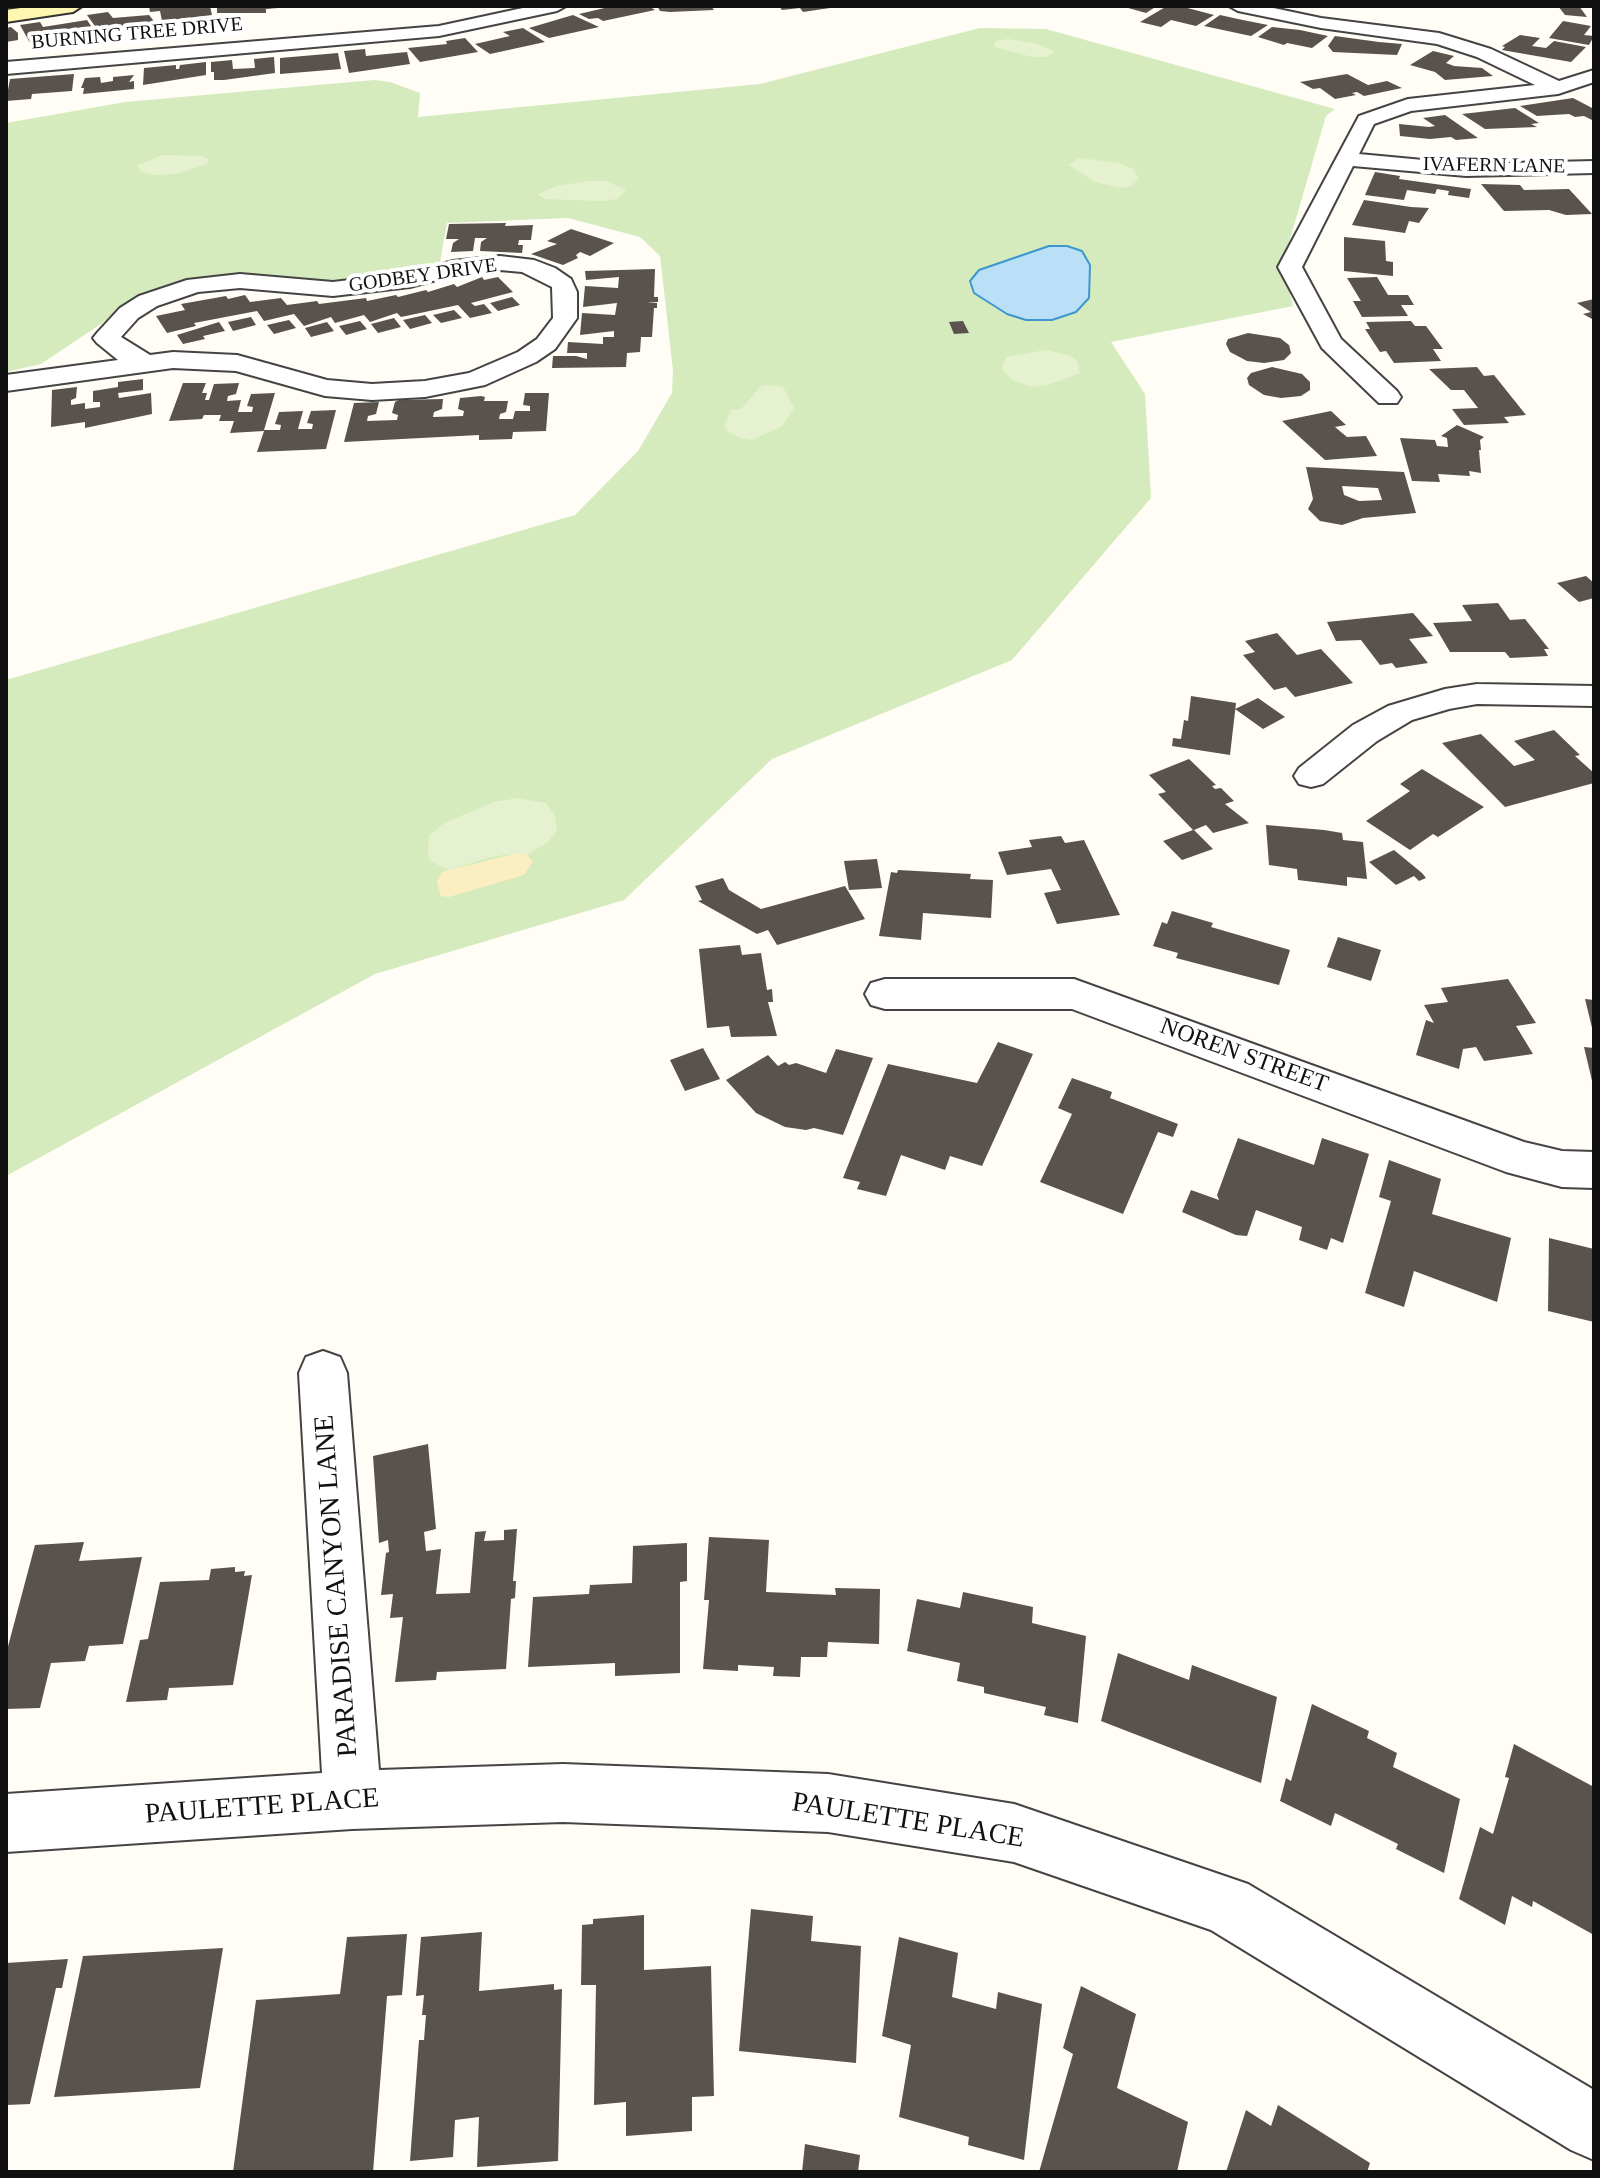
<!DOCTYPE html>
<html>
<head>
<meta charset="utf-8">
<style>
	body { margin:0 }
	#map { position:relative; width:1600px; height:2178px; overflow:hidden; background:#fffdf5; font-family:Georgia,serif }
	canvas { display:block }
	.frame { position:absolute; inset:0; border:8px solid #111; pointer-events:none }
</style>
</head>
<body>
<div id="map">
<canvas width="1600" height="2178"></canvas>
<div class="frame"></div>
</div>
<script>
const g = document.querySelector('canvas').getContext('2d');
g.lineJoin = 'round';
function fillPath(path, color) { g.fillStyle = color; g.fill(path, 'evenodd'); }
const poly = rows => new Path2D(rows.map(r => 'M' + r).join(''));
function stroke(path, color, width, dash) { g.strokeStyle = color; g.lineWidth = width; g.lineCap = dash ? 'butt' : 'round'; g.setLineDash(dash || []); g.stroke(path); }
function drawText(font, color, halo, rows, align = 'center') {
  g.font = font + ' Georgia,serif'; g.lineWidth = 8; g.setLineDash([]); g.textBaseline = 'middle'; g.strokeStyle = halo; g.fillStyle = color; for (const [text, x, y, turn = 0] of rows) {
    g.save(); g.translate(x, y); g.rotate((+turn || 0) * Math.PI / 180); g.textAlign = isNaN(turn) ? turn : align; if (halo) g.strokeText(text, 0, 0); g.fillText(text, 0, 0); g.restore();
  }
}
fillPath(poly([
	[980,28,1046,29,1335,109,1326,116,1283,263,1293,306,1111,342,1145,394,1151,498,1012,660,772,759,624,900,375,974,6,1176,6,680,575,515,638,451,672,393,673,370,660,256,640,237,568,218,447,223,439,268,397,278,347,283,294,281,144,295,41,364,6,372,6,123,125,102,374,80,390,82,420,93,418,117,760,84]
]), '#d5ebbd');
fillPath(poly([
	[517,853,527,855,533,861,524,875,449,897,441,896,437,882,442,872]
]), '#fbeec1');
fillPath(poly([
	[1008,39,1038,44,1055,52,1046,57,1032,57,995,47,994,44,997,41],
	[163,155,203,156,209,160,207,164,176,174,155,175,140,172,138,165],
	[1079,158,1120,163,1133,169,1139,178,1132,186,1121,188,1095,182,1069,165],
	[589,181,606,181,626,190,617,199,603,201,545,199,538,194,557,186],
	[1046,350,1072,356,1077,361,1080,373,1048,385,1032,387,1013,380,1003,371,1002,365,1006,357],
	[768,385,783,387,794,408,782,426,752,440,740,438,727,431,724,426,731,410,741,409,761,386],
	[518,798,546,803,555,815,557,831,548,842,527,855,517,853,491,857,449,870,430,861,428,852,429,836,444,823,494,802]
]), '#e6f2cf');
const water = poly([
	[1049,246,1067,246,1082,251,1090,265,1089,298,1076,312,1052,320,1026,320,1007,314,974,293,970,281,979,270,1049,246]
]);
fillPath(water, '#b9e0f7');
stroke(water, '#3f96cf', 2);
fillPath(poly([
	[149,6,210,6,212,15,162,21,160,11,150,12],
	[217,6,278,6,278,8,266,9,266,13,217,13],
	[613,6,649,6,655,10,603,21,598,18,589,19,579,14],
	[657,6,711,6,714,10,670,12,660,11],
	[779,6,830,6,830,8,803,12,800,8,782,10],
	[1121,6,1157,6,1146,13],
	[1167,6,1180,6,1214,15,1196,26,1171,20,1161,27,1140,22],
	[1558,6,1579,6,1587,17,1565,15],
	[108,12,113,18,149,15,157,25,102,36,87,15],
	[573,15,599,27,549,38,529,28],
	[1220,15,1238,19,1268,25,1251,36,1204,26],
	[87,20,93,29,30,43,20,25,40,22,43,27],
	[1563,21,1591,26,1584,35,1594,36,1589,45,1549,38],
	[11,27,18,33,18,40,6,42,6,28],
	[1272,27,1300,30,1328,36,1312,48,1287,43,1284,45,1258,37],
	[523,28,545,42,490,54,475,44,510,36,503,32],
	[1520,35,1540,38,1532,46,1546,48,1554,41,1586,47,1571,62,1502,50,1505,47,1502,46],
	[1335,36,1379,42,1402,44,1397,55,1333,52,1328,46],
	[465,38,478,52,420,62,408,48,447,44,446,41],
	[365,49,366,56,407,52,410,64,349,73,344,51],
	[1433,51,1454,56,1446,63,1454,66,1482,68,1493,76,1445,80,1435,72,1410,65],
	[338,53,341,69,280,74,280,58],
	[274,57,275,73,224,80,214,80,214,72,211,72,211,62,232,60,233,69,255,68,254,59],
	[206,62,206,75,143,85,144,68,176,65,176,69,179,69,180,65],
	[74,74,72,91,32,94,31,99,6,101,10,79],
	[1347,74,1368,85,1387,81,1402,88,1364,96,1357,92,1352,93,1356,95,1335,99,1320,88,1313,89,1300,82],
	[134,75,129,82,134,81,134,89,83,94,84,88,81,88,85,78,100,77,101,83,113,81,113,77],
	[1573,98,1594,109,1594,121,1584,116,1575,117,1569,114,1537,116,1520,106],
	[1515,108,1539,123,1531,124,1537,127,1485,129,1462,114],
	[1445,115,1478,138,1456,140,1451,137,1430,139,1400,136,1399,124,1429,127,1435,126,1423,118],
	[1375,172,1400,176,1399,179,1471,189,1469,198,1448,195,1449,191,1437,189,1435,194,1407,190,1404,200,1365,195],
	[1481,184,1520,185,1524,190,1569,189,1592,214,1566,215,1549,210,1504,211],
	[1364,200,1411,207,1429,208,1419,223,1409,221,1405,233,1352,225],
	[506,223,505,226,533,225,531,240,519,240,518,245,523,245,522,253,480,251,481,242,487,238,475,238,473,251,451,252,453,243,459,239,446,239,449,224],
	[571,229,614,243,590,256,580,252,576,255,578,258,563,265,531,254,557,244,547,241],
	[1344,237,1385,241,1386,261,1393,262,1393,276,1344,271],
	[655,269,654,297,658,297,658,302,647,302,657,303,657,308,654,308,652,337,641,337,640,352,627,353,626,367,552,368,553,356,576,356,587,359,587,353,567,353,568,342,603,344,603,337,614,337,614,331,580,335,582,313,615,315,617,303,583,307,585,286,618,288,619,277,586,280,585,271],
	[482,277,484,280,498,277,513,292,471,303,475,306,484,304,492,313,470,318,458,305,401,317,397,313,370,322,364,315,335,323,331,317,304,326,294,314,264,321,257,311,194,323,196,326,167,333,156,316,185,310,181,304,226,296,228,299,245,295,250,302,281,298,287,305,317,301,319,304,366,298,367,301,396,295,398,297,426,290,428,292,454,284,457,287],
	[1377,277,1388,295,1408,295,1414,305,1401,305,1408,316,1362,317,1353,301,1361,301,1347,278],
	[512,297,520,305,498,311,490,303],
	[1594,299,1594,320,1583,314,1591,312,1577,303],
	[454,310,462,318,441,323,433,315],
	[425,315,432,323,410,329,403,320],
	[251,317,256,325,233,331,228,322],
	[394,318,401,327,378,333,371,324],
	[289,320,296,328,274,334,267,325],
	[360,321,367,329,346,335,339,326],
	[963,321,969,333,954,334,949,322],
	[1411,321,1415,326,1426,326,1443,349,1433,349,1441,361,1394,363,1386,351,1380,352,1365,329,1370,329,1366,322],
	[219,322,225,331,203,336,205,339,183,344,177,335],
	[327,322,334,331,311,337,305,328],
	[1248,333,1280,338,1289,345,1291,353,1284,360,1264,363,1247,361,1230,352,1226,344,1228,339],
	[1272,367,1302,374,1310,382,1310,390,1301,396,1281,398,1264,395,1249,385,1247,378,1251,373],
	[1477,367,1484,376,1494,375,1526,415,1504,417,1509,423,1464,425,1452,409,1478,408,1464,390,1451,390,1429,369],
	[143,379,143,390,118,393,119,398,151,393,152,414,85,428,85,422,51,427,52,390,77,387,76,398,71,400,71,405,85,403,85,409,100,407,100,402,93,402,93,391,118,387,118,382],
	[183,383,206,383,202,393,207,393,205,400,209,400,214,384,239,383,236,394,228,396,227,401,241,400,238,412,252,412,253,407,247,406,251,394,275,393,264,430,280,430,281,425,275,424,279,412,303,411,298,429,312,429,313,424,307,423,311,411,336,410,326,449,257,452,264,431,230,433,234,421,219,421,221,415,204,415,202,419,169,421],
	[525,393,549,393,546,431,513,432,512,439,479,440,479,435,344,442,354,403,379,402,376,414,368,416,367,421,397,420,398,415,392,413,395,402,399,400,443,399,442,409,434,412,433,417,463,416,464,411,458,409,460,398,481,396,485,397,484,401,508,401,506,412,500,414,499,419,513,419,515,411,530,411,530,406,523,405],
	[1331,411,1346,425,1335,427,1347,437,1366,436,1377,456,1325,460,1282,421],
	[1457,425,1484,437,1480,440,1481,450,1479,450,1481,473,1469,471,1470,476,1438,474,1440,482,1412,481,1400,438,1435,440,1437,446,1448,447,1447,438,1441,436],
	[1306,467,1404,472,1416,513,1363,518,1342,525,1320,521,1308,509,1313,499],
	[1342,486,1378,488,1382,500,1359,501,1344,495],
	[1586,576,1594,583,1594,598,1579,602,1557,583],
	[1498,603,1510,620,1525,619,1549,649,1544,649,1548,656,1510,658,1505,652,1450,652,1433,623,1472,621,1462,605],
	[1413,613,1433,636,1409,639,1428,663,1396,668,1392,663,1380,665,1361,640,1336,641,1327,622],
	[1277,633,1297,655,1321,649,1353,683,1295,697,1286,687,1274,690,1243,655,1255,652,1245,641],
	[1191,696,1236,703,1230,755,1172,746,1173,738,1181,739,1184,720,1188,721],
	[1258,698,1285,717,1263,729,1235,709],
	[1554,730,1580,755,1575,756,1594,773,1594,783,1505,807,1442,743,1481,734,1514,766,1535,760,1514,741],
	[1189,759,1216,785,1212,786,1215,789,1221,788,1234,801,1225,804,1249,823,1213,833,1206,825,1194,830,1213,849,1182,860,1163,841,1193,830,1158,794,1166,792,1149,775],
	[1422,769,1484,807,1438,837,1433,834,1410,850,1366,821,1410,791,1400,784],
	[1266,825,1324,830,1342,833,1343,840,1363,842,1367,879,1347,877,1347,886,1298,880,1297,869,1269,865],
	[1061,836,1065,843,1084,840,1120,915,1057,924,1044,893,1061,890,1051,869,1007,875,998,852,1032,847,1029,840],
	[1394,850,1422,873,1426,878,1419,881,1414,876,1396,885,1369,862],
	[877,859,882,888,849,890,844,861],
	[898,870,971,874,970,879,993,880,991,918,923,913,921,940,879,936,891,872,897,873],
	[723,878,729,890,761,909,845,886,865,919,777,945,768,930,757,934,698,901,702,900,695,886],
	[1172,911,1213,923,1211,927,1290,950,1279,985,1176,958,1178,953,1153,946,1162,922,1167,924],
	[1338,937,1381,950,1371,981,1327,967],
	[740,945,742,955,761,953,767,990,772,989,773,1002,768,1002,777,1036,731,1037,729,1026,707,1028,699,949],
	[1508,979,1536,1023,1516,1026,1533,1054,1484,1061,1476,1047,1463,1049,1459,1069,1416,1055,1426,1020,1434,1023,1424,1005,1448,1002,1441,988],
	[1585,999,1594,1000,1594,1032,1593,1032],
	[998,1042,1033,1054,982,1166,950,1156,945,1170,901,1155,886,1196,857,1189,860,1182,843,1178,888,1064,977,1083],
	[1584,1047,1594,1048,1594,1084,1593,1085],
	[703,1048,720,1079,685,1091,670,1060],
	[836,1049,873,1058,843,1135,814,1128,806,1130,785,1127,756,1113,726,1080,768,1055,778,1066,785,1062,789,1065,796,1063,826,1073],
	[1072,1078,1112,1092,1110,1098,1178,1124,1173,1137,1158,1132,1123,1214,1040,1182,1072,1114,1058,1108],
	[1238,1138,1314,1165,1322,1138,1369,1154,1343,1243,1331,1238,1327,1250,1299,1240,1302,1227,1256,1210,1247,1236,1236,1235,1182,1212,1191,1190,1219,1200,1217,1195],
	[1389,1160,1441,1179,1432,1214,1511,1238,1497,1302,1414,1271,1404,1307,1365,1293,1391,1201,1379,1197],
	[1549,1238,1594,1249,1594,1322,1548,1311],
	[428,1444,436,1529,424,1532,426,1551,441,1549,436,1594,470,1593,475,1532,486,1531,484,1541,504,1540,504,1530,517,1529,513,1581,516,1581,515,1598,511,1599,506,1669,437,1672,436,1680,395,1682,403,1617,390,1618,393,1594,381,1595,386,1553,389,1552,388,1540,379,1543,373,1456],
	[709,1537,769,1540,766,1592,836,1595,835,1588,880,1589,879,1644,828,1642,827,1657,801,1657,800,1677,773,1676,774,1667,738,1665,738,1671,703,1669,709,1600,704,1600],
	[84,1542,79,1561,142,1557,123,1644,89,1646,85,1661,51,1663,40,1708,6,1709,6,1654,35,1545],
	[687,1543,687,1581,680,1582,680,1673,615,1676,615,1663,528,1667,533,1597,589,1594,590,1585,632,1583,633,1546],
	[235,1567,235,1572,245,1571,244,1576,252,1575,233,1685,169,1688,167,1700,126,1702,140,1640,148,1639,160,1582,209,1580,211,1569],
	[963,1592,1033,1607,1032,1623,1086,1636,1078,1723,1044,1715,1046,1707,984,1693,984,1687,957,1681,960,1663,907,1651,917,1599,960,1608],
	[1118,1653,1189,1680,1192,1665,1277,1697,1261,1783,1101,1721],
	[1312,1704,1369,1731,1367,1738,1397,1753,1393,1767,1460,1799,1444,1873,1396,1849,1398,1844,1335,1813,1331,1826,1280,1801,1286,1778,1291,1781],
	[1514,1744,1594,1787,1594,1935,1533,1901,1532,1907,1512,1896,1505,1925,1459,1899,1480,1827,1493,1834,1509,1778,1505,1777],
	[751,1909,813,1916,811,1941,861,1946,856,2063,739,2051],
	[644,1915,644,1970,711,1966,714,2096,692,2097,692,2131,626,2136,626,2102,594,2105,596,1985,581,1985,582,1925,593,1924,593,1919],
	[482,1932,479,1991,554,1984,554,1990,562,1989,558,2161,477,2167,479,2117,455,2120,453,2157,410,2161,419,2040,424,2040,426,2015,422,2015,424,1995,416,1996,421,1937],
	[407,1934,402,1995,387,1996,373,2172,233,2172,256,2000,340,1994,347,1937],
	[899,1937,958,1953,952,1997,996,2009,998,1992,1042,2004,1024,2160,968,2145,969,2137,899,2117,911,2045,882,2036],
	[223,1948,200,2088,54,2097,83,1956],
	[68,1959,62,1988,56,1988,30,2104,6,2105,6,1963],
	[1081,1986,1136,2014,1117,2088,1188,2122,1177,2172,1039,2172,1073,2054,1063,2048],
	[1278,2105,1370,2163,1367,2172,1226,2172,1246,2110,1271,2126],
	[805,2144,860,2155,858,2172,802,2172]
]), '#5a524d');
const street = poly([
	[532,6,566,6,557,11,439,36,6,74,6,62,439,26,532,6],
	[1229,6,1264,6,1321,18,1439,33,1491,49,1559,81,1594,70,1594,82,1558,94,1411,111,1374,124,1359,154,1466,164,1594,161,1594,173,1466,176,1353,166,1302,267,1341,339,1397,391,1401,397,1397,403,1379,403,1322,348,1278,267,1359,116,1408,99,1535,85,1477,57,1437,44,1321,28,1238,11,1229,6],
	[500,256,534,260,555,268,571,279,577,292,577,318,555,349,536,362,485,385,425,397,372,400,325,396,236,371,173,368,6,391,6,375,118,360,97,343,93,338,97,333,120,308,139,296,187,280,240,274,333,282,408,273,453,261,500,256],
	[500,270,522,272,552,287,553,318,537,339,518,352,469,373,425,381,372,384,327,380,237,355,173,352,150,355,121,337,138,318,157,306,198,292,240,288,333,296,410,287,455,275,500,270],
	[1477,684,1594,686,1594,706,1477,704,1449,709,1412,720,1377,741,1323,784,1311,787,1299,784,1294,776,1299,768,1353,725,1388,706,1445,689,1477,684],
	[885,979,1074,979,1524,1142,1562,1151,1594,1152,1594,1188,1562,1187,1506,1172,1072,1009,885,1009,871,1005,865,994,871,983,885,979],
	[323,1351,340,1357,347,1373,379,1770,563,1764,828,1774,1014,1804,1248,1884,1594,2090,1594,2160,1571,2150,1211,1930,1014,1862,828,1832,563,1822,352,1829,6,1852,6,1794,322,1773,299,1373,306,1357,323,1351]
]);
const secondary = poly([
	[35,6,82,6,73,12,6,22,6,10,35,6]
]);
stroke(street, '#444', 4);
stroke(secondary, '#333', 4);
fillPath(street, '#fff');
fillPath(secondary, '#fff6b0');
drawText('20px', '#111', '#fff', [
	["BURNING TREE DRIVE",137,34,-5],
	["IVAFERN LANE",1494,166,1],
	["GODBEY DRIVE",423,276,-8]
]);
drawText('24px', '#111', '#fff', [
	["NOREN STREET",1244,1056,20]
]);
drawText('28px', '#111', '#fff', [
	["PARADISE CANYON LANE",337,1586,-94],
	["PAULETTE PLACE",262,1807,-4],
	["PAULETTE PLACE",908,1821,9]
]);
</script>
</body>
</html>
